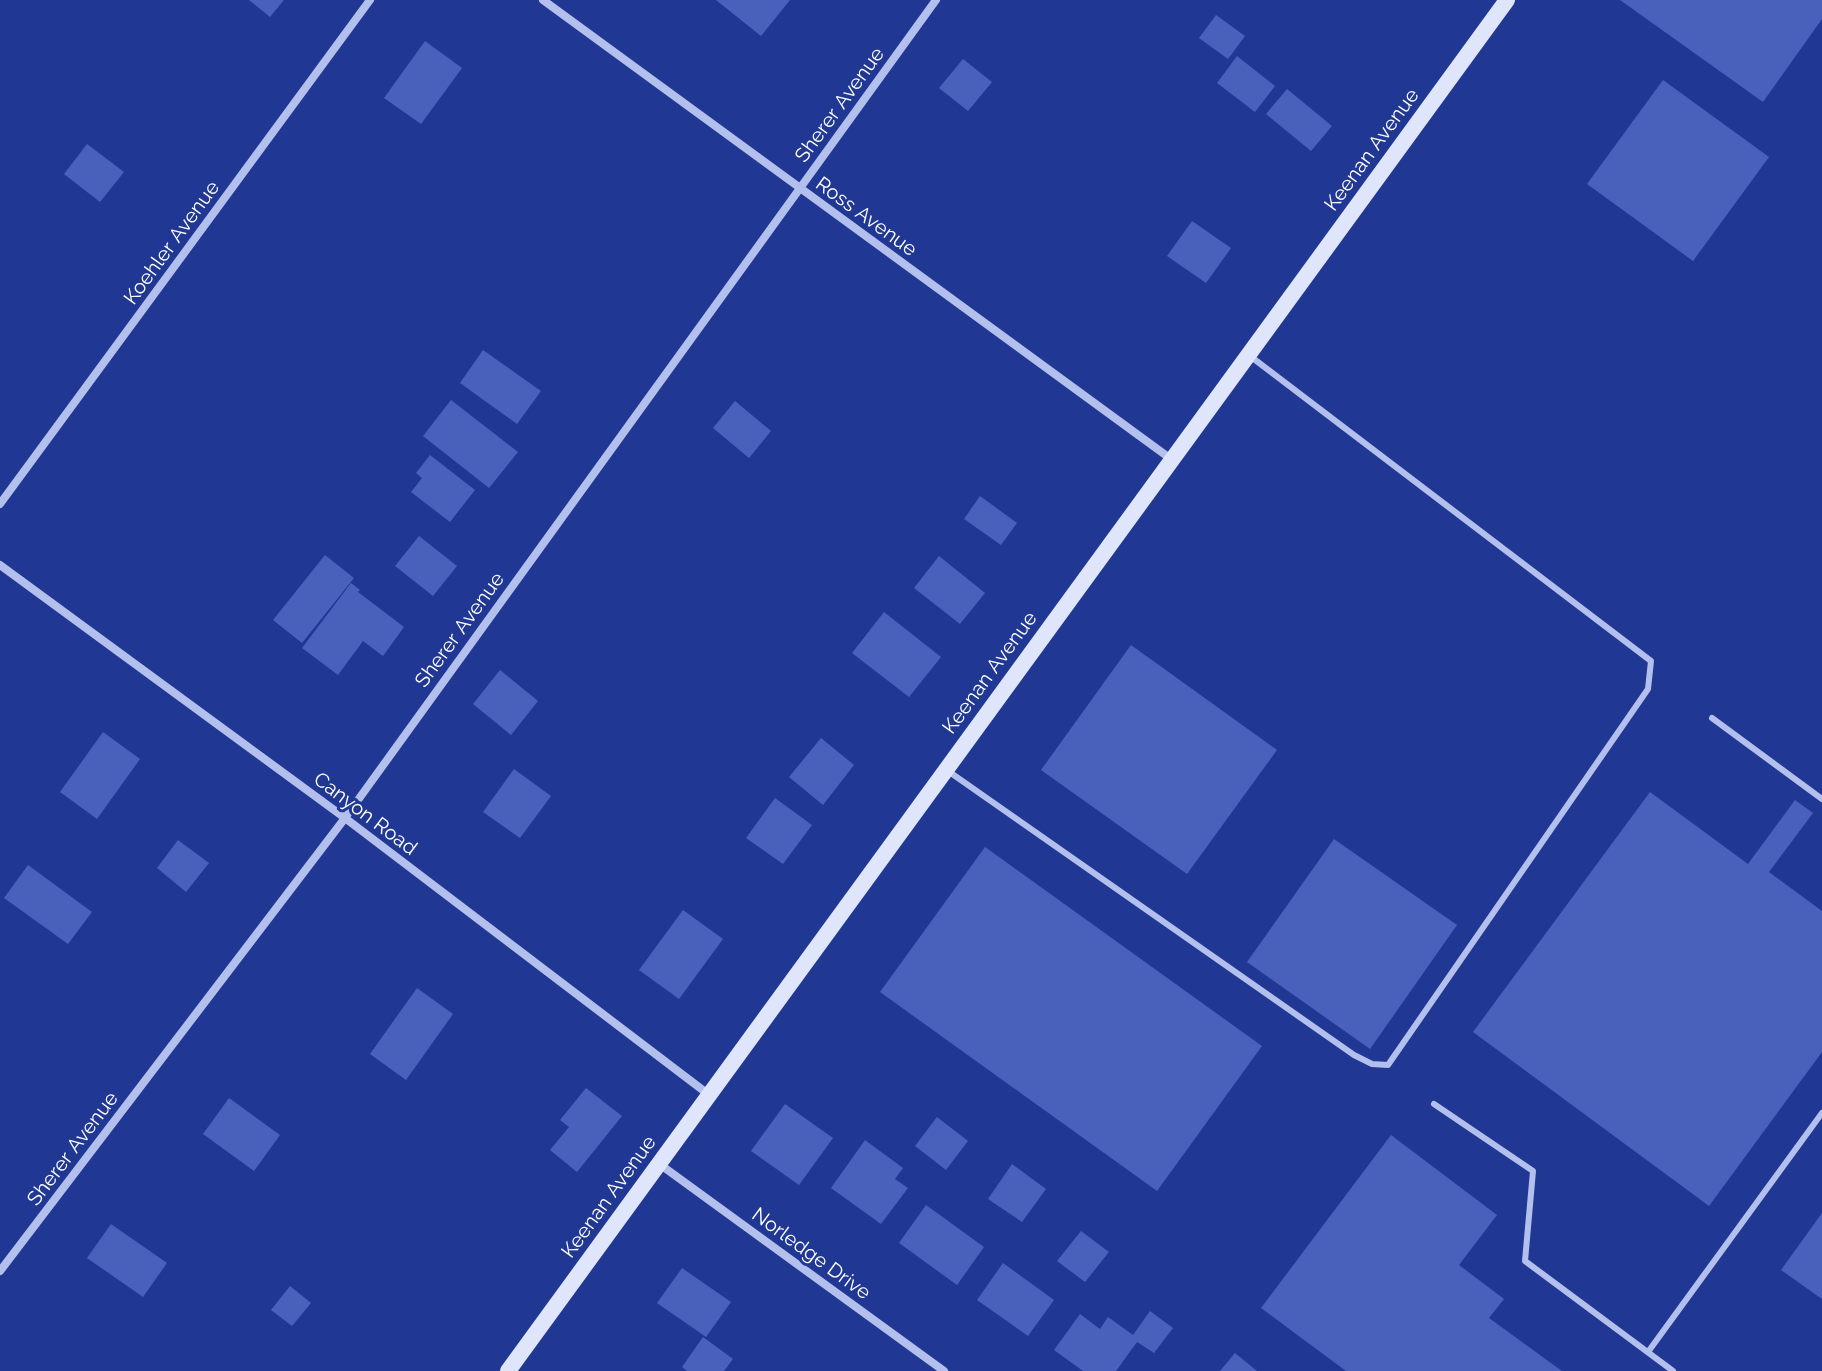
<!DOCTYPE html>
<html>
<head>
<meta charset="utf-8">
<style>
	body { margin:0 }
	canvas { display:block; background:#203894 }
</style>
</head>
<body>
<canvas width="1822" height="1371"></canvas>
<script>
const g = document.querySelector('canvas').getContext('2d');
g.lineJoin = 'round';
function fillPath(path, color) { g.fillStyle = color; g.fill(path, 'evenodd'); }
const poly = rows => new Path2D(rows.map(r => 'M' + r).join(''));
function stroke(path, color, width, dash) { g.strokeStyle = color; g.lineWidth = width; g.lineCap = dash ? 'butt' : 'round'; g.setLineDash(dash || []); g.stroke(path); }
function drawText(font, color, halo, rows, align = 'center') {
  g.font = font + ' Raleway,sans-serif'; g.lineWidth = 6; g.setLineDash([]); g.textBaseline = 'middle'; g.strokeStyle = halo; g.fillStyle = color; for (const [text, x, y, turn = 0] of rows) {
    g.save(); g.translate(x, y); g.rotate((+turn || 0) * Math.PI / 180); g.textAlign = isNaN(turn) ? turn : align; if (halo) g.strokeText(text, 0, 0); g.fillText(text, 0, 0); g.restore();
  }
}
fillPath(poly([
	[249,0,284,0,270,17],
	[716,0,790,0,761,36],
	[1620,0,1822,0,1822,19,1763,102],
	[1216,15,1245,36,1228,59,1199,38],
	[425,41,462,68,421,124,384,98],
	[1237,56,1275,86,1255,112,1217,83],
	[963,59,992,82,968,111,939,88],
	[1663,80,1769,157,1693,261,1587,184],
	[1287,89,1332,126,1311,151,1266,114],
	[87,144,124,172,100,202,64,174],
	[1192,221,1231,248,1206,283,1167,256],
	[483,350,541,391,517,424,460,383],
	[451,400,518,452,489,488,423,436],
	[735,401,771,431,749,458,713,428],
	[430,455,475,490,450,522,411,492,422,478,416,473],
	[980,496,1017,523,1001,545,964,519],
	[419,536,457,566,433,596,395,566],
	[325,555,354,578,302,643,273,620],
	[939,556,985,593,960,624,914,588],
	[351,583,360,590,358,592,404,627,383,656,363,641,338,675,302,648],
	[884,612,941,657,909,697,852,653],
	[1131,645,1277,750,1187,874,1041,770],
	[500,670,538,701,511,735,473,704],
	[103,732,140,759,97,819,60,792],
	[821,738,854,765,823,805,789,777],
	[514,769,551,796,520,838,483,812],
	[1650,792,1748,864,1795,800,1813,813,1769,872,1822,911,1822,1052,1709,1206,1473,1032],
	[775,798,812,825,783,864,746,838],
	[1334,839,1457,925,1370,1049,1247,962],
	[178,840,209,863,186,892,157,868],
	[985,847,1262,1046,1157,1191,880,992],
	[28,865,92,912,68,944,4,898],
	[683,910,723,939,679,999,639,970],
	[417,988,453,1014,406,1080,370,1054],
	[586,1088,622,1116,577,1172,550,1150,569,1127,560,1120],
	[229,1098,280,1135,254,1171,203,1134],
	[785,1104,833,1138,799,1185,751,1151],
	[937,1117,968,1141,946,1170,915,1146],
	[1391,1135,1497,1215,1459,1265,1504,1299,1489,1318,1562,1371,1346,1371,1261,1308],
	[865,1140,903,1168,895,1179,908,1188,881,1224,831,1188],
	[1012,1164,1046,1189,1022,1222,988,1199],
	[926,1205,984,1247,957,1285,899,1243],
	[1822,1213,1822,1299,1781,1270],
	[111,1224,167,1263,143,1297,87,1258],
	[1081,1231,1109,1252,1085,1282,1057,1261],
	[1003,1263,1054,1300,1028,1336,977,1300],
	[682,1268,731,1302,706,1337,657,1303],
	[290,1286,311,1303,292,1326,271,1310],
	[1150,1311,1173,1328,1154,1353,1137,1342,1116,1371,1083,1371,1054,1350,1080,1314,1100,1329,1108,1317,1133,1335],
	[703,1337,733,1359,724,1371,687,1371,682,1367],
	[1235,1353,1257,1371,1220,1371]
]), '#4961ba');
stroke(poly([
	[1712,718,1822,799],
	[948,771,1354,1055,1372,1064,1388,1065,1648,689,1651,661,1250,356],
	[1434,1104,1533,1171,1525,1261,1673,1371],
	[1648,1352,1822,1113]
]), '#b3c0ee', 6);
stroke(poly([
	[543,0,1171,459],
	[0,504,370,0],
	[0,565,345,818,708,1094],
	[658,1163,944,1371],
	[0,1271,345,818,936,0]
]), '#b3c0ee', 8);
stroke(poly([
	[508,1371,1507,0]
]), '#dfe5fa', 16);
drawText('20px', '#fff', '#203894', [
	["Sherer Avenue",840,105,-54],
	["Keenan Avenue",1372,150,-54],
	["Ross Avenue",866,217,36],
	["Koehler Avenue",172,243,-54],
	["Sherer Avenue",460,630,-54],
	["Keenan Avenue",990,673,-54],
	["Canyon Road",365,814,37],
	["Sherer Avenue",73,1149,-53],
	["Keenan Avenue",609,1197,-54],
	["Norledge Drive",811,1254,36]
]);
</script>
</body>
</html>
